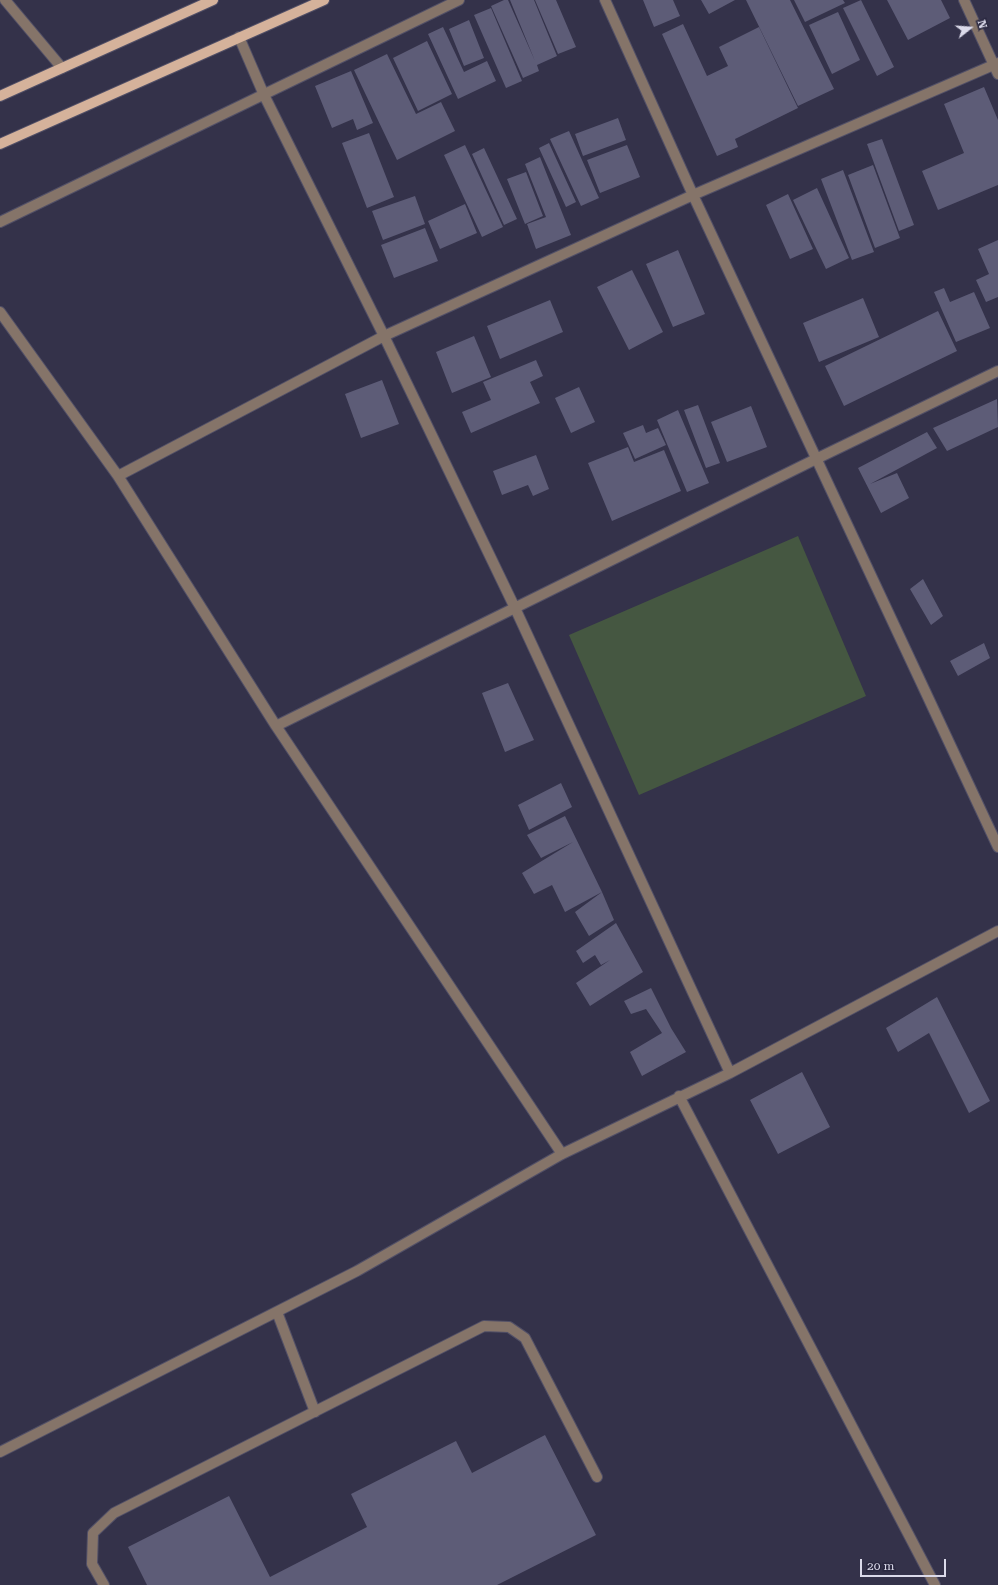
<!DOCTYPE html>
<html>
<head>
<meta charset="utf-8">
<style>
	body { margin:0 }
	#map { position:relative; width:998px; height:1585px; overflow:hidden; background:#34324a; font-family:"Roboto Serif",serif }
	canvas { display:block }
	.north { position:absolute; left:950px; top:8px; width:40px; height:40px; -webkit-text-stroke:3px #2a2840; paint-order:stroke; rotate:73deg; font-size:11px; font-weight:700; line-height:16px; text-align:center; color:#dbdaea }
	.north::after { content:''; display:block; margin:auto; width:14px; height:18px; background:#dbdaea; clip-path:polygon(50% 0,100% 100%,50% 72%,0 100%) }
	.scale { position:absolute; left:860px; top:1559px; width:86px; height:18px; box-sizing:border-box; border:2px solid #dbdaea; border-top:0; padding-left:5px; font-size:12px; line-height:14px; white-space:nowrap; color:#dbdaea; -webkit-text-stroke:3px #2a2840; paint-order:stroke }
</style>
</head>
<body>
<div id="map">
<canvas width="998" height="1585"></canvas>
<div class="north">N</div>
<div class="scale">20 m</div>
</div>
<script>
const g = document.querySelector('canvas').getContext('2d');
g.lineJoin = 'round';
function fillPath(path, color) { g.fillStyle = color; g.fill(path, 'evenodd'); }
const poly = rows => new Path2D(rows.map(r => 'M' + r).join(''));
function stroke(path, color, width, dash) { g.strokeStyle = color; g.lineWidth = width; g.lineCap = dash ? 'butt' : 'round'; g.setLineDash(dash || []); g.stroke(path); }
fillPath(poly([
	[798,536,866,696,639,795,569,635]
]), '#455741');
fillPath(poly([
	[504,0,508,0,535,61,510,0,534,0,557,56,537,65,539,71,523,78,491,6],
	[535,0,556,0,576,47,558,54],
	[643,0,673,0,680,16,654,27],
	[701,0,735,0,709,14],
	[746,0,790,0,834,89,798,106],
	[794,0,843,0,845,3,805,22],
	[861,0,894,67,877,76,843,8],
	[887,0,941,0,950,18,908,40],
	[491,8,522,81,506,88,474,15],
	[838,12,860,60,832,74,809,25],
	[469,20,484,58,464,66,449,29],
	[683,24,707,76,728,66,719,47,759,27,798,108,735,139,738,147,717,156,662,34],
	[443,27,464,72,487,61,496,81,458,99,428,34],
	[427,41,452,94,418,111,393,58],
	[387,54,416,114,441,102,455,131,397,160,354,70],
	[351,71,373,123,357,130,353,119,332,128,315,86],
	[984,87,998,120,998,185,938,210,922,171,964,153,944,104],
	[618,118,626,140,583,156,575,134],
	[569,131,599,198,581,206,550,139],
	[369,133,394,197,367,208,342,143],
	[882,139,914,225,899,231,867,144],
	[549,143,576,202,566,207,539,148],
	[465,145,503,227,482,237,444,155],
	[627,145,640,177,600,193,587,160],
	[484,148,517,219,504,225,472,154],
	[540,157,571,235,536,249,527,224,546,217,525,164],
	[873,165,900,238,875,248,848,175],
	[843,170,874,252,852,260,821,179],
	[526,172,543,216,525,224,507,179],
	[817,188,849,258,826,269,793,200],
	[788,194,813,249,790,259,766,205],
	[415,196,425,224,383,240,372,211],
	[465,204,477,233,440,249,428,221],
	[425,228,438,261,394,278,381,245],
	[998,240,998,297,986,302,976,280,989,274,978,249],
	[678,250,705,314,673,327,646,264],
	[632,270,663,332,629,350,597,287],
	[944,288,950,302,974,292,990,328,956,342,934,292],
	[863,298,879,337,819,362,803,323],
	[550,300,563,332,500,359,487,326],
	[938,311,957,351,844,406,825,366],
	[474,336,491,377,452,393,436,352],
	[536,360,543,376,530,382,540,403,471,433,462,412,491,400,483,382],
	[382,380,399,424,361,438,345,394],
	[579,387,595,422,571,433,555,398],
	[997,399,998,427,947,451,933,428],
	[698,405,720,463,706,468,684,410],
	[751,406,767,447,727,462,711,422],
	[678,410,709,483,687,492,657,420],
	[643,425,646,433,658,428,666,445,635,459,623,433],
	[927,432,937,448,870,484,897,473,909,498,881,513,858,468],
	[628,447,634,462,664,450,681,491,612,521,588,463],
	[536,455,549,489,533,496,528,485,502,495,493,471],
	[923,579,943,616,931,625,910,589],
	[984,643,990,658,958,676,950,661],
	[508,683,534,740,505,752,482,693],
	[561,783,572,807,529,830,518,805],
	[565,816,602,892,565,912,552,885,534,894,522,873,573,842,541,858,527,835],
	[602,892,614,920,589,936,575,912],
	[616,923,643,972,590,1006,576,983,610,960,601,965,595,955,583,963,576,951],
	[651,988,671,1028,686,1052,642,1076,630,1052,662,1033,646,1009,631,1014,624,1001],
	[937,997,990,1101,969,1113,929,1033,898,1052,886,1028],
	[802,1072,830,1127,778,1154,750,1100],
	[545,1435,596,1535,497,1585,147,1585,128,1547,229,1496,270,1577,367,1527,351,1494,456,1441,472,1473]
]), '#5d5c77');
const minor = poly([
	[5,0,62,68],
	[605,0,693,195,998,847],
	[964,0,998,74],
	[239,37,264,95,384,336,515,608,730,1073],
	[0,222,459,0],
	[0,312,118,476,276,726,562,1154],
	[118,476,384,336,693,195,998,63],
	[276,726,816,459,998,371],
	[679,1096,935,1585],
	[277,1312,315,1412],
	[0,1452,357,1271,562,1154,730,1073,998,931],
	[104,1585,92,1564,93,1533,114,1513,484,1326,509,1327,525,1338,597,1477]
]);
const major = poly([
	[0,96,213,0],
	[0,144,324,0]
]);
stroke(minor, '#525067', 12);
stroke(major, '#525067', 12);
stroke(minor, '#857469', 10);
stroke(major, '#d5b29b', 10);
</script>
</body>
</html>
